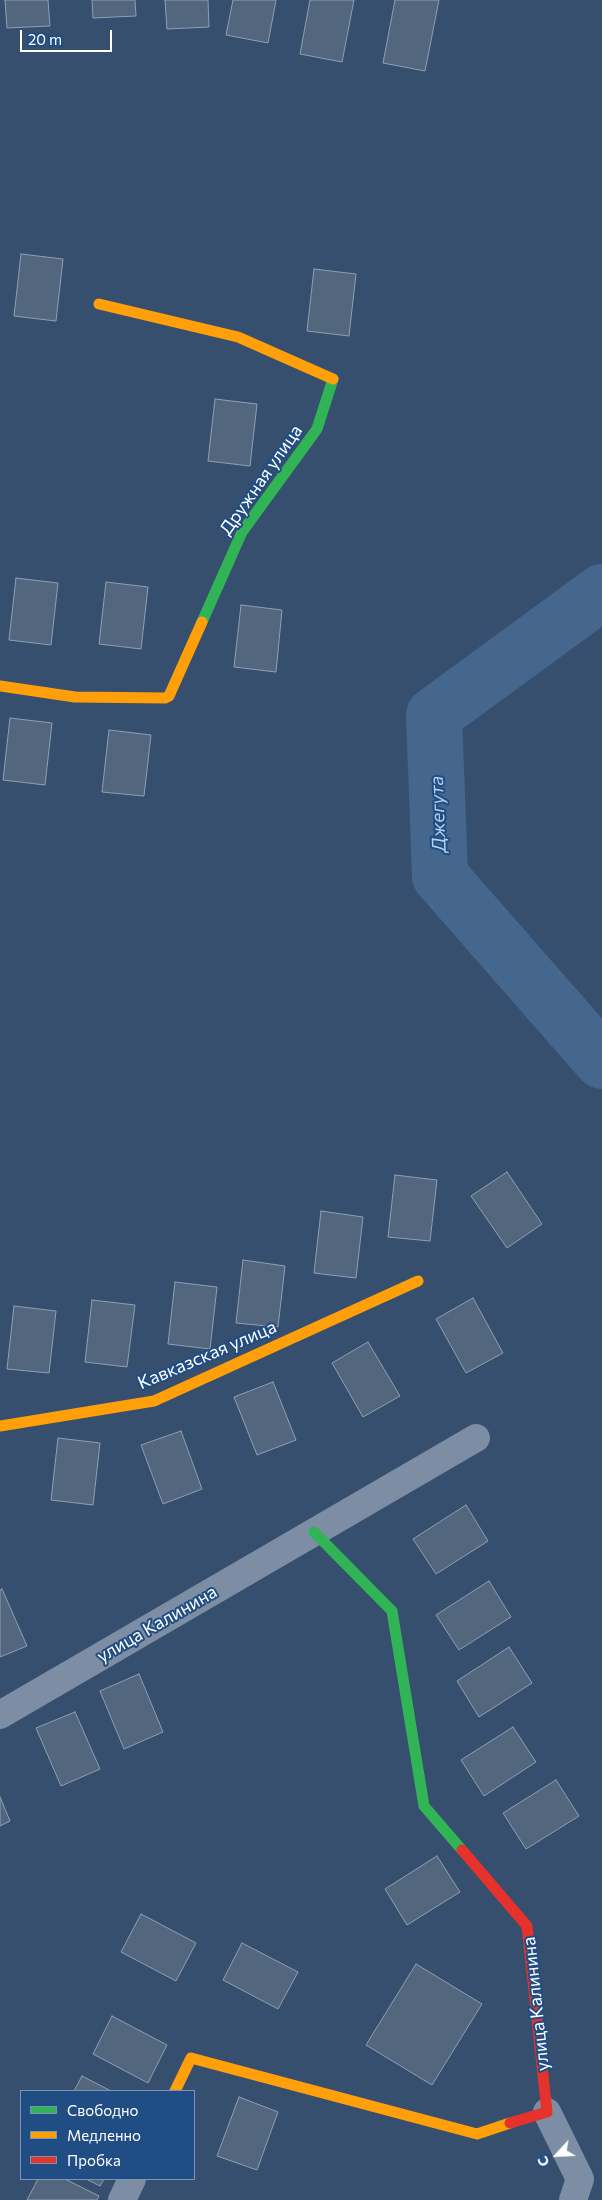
<!DOCTYPE html>
<html>
<head>
<meta charset="utf-8">
<style>
	body { margin:0 }
	#map { position:relative; width:602px; height:2200px; overflow:hidden; background:#374f6e; font-family:Commissioner,sans-serif }
	canvas { display:block }
	.legend { position:absolute; left:20px; top:2090px; width:175px; height:90px; box-sizing:border-box; background:#204d84; border:1px solid #7994b5; margin:0; padding:6px 9px; list-style:none; font-size:15px; color:#fff }
	.legend li { display:flex; align-items:center; gap:10px; height:25px }
	.legend b { width:25px; border:1px solid #7994b5 }
	.north { position:absolute; left:532px; top:2130px; width:50px; height:50px; -webkit-text-stroke:4px #204d84; paint-order:stroke; rotate:245deg; font-size:14px; font-weight:700; line-height:20px; text-align:center; color:#fff }
	.north::after { content:''; display:block; margin:auto; width:18px; height:22px; background:#fff; clip-path:polygon(50% 0,100% 100%,50% 72%,0 100%) }
	.scale { position:absolute; left:20px; top:30px; width:92px; height:22px; box-sizing:border-box; border:2px solid #fff; border-top:0; padding-left:6px; font-size:15px; line-height:18px; white-space:nowrap; color:#fff; -webkit-text-stroke:4px #204d84; paint-order:stroke }
</style>
</head>
<body>
<div id="map">
<canvas width="602" height="2200"></canvas>
<ul class="legend">
<li><b style="height:6px;background:#30b455"></b>Свободно</li>
<li><b style="height:6px;background:#ff9f0a"></b>Медленно</li>
<li><b style="height:6px;background:#e5322d"></b>Пробка</li>
</ul>
<div class="north">С</div>
<div class="scale">20 m</div>
</div>
<script>
const g = document.querySelector('canvas').getContext('2d');
g.lineJoin = 'round';
const poly = rows => new Path2D(rows.map(r => 'M' + r).join(''));
function stroke(path, color, width, dash) { g.strokeStyle = color; g.lineWidth = width; g.lineCap = dash ? 'butt' : 'round'; g.setLineDash(dash || []); g.stroke(path); }
function fillPath(path, color) { g.fillStyle = color; g.fill(path, 'evenodd'); }
function drawText(font, color, halo, rows, align = 'center') {
  g.font = font + ' Commissioner,sans-serif'; g.lineWidth = 4; g.setLineDash([]); g.textBaseline = 'middle'; g.strokeStyle = halo; g.fillStyle = color; for (const [text, x, y, turn = 0] of rows) {
    g.save(); g.translate(x, y); g.rotate((+turn || 0) * Math.PI / 180); g.textAlign = isNaN(turn) ? turn : align; if (halo) g.strokeText(text, 0, 0); g.fillText(text, 0, 0); g.restore();
  }
}
stroke(poly([
	[602,592,434,715,440,876,602,1061]
]), '#45668d', 56);
const building = poly([
	[5,0,48,0,50,26,7,28,5,0],
	[92,0,135,0,136,16,93,18,92,0],
	[165,0,208,0,209,27,167,29,165,0],
	[233,0,276,0,268,43,226,35,233,0],
	[310,0,354,0,342,62,300,54,310,0],
	[395,0,439,0,425,71,383,63,395,0],
	[21,254,63,259,56,321,14,316,21,254],
	[314,269,356,274,349,336,307,331,314,269],
	[215,399,257,404,250,466,208,461,215,399],
	[16,578,58,583,51,645,9,640,16,578],
	[106,582,148,587,141,649,99,644,106,582],
	[241,605,282,610,276,672,234,667,241,605],
	[10,718,52,723,45,785,3,780,10,718],
	[109,730,151,735,144,796,102,792,109,730],
	[507,1172,542,1224,507,1248,471,1196,507,1172],
	[395,1175,437,1180,430,1241,388,1237,395,1175],
	[321,1211,363,1217,356,1278,314,1273,321,1211],
	[243,1260,285,1266,278,1327,236,1323,243,1260],
	[175,1282,217,1287,210,1349,168,1344,175,1282],
	[473,1298,503,1353,466,1373,436,1319,473,1298],
	[92,1300,135,1305,127,1367,85,1362,92,1300],
	[14,1306,56,1311,49,1373,7,1369,14,1306],
	[368,1342,400,1396,363,1417,332,1363,368,1342],
	[273,1382,296,1440,257,1455,234,1397,273,1382],
	[181,1431,202,1489,163,1504,141,1445,181,1431],
	[58,1438,100,1443,93,1505,51,1500,58,1438],
	[466,1505,488,1541,436,1574,413,1539,466,1505],
	[489,1581,511,1617,459,1650,436,1615,489,1581],
	[2,1589,27,1646,0,1657,0,1590,2,1589],
	[509,1647,532,1683,479,1717,457,1681,509,1647],
	[139,1674,163,1732,124,1749,100,1691,139,1674],
	[75,1712,100,1769,61,1786,36,1728,75,1712],
	[513,1727,536,1762,484,1796,461,1760,513,1727],
	[556,1780,579,1816,526,1849,503,1813,556,1780],
	[0,1797,10,1821,0,1826,0,1797],
	[437,1856,460,1892,407,1925,385,1889,437,1856],
	[141,1914,196,1943,176,1981,121,1952,141,1914],
	[242,1943,298,1972,278,2009,223,1980,242,1943],
	[416,1964,482,2004,432,2085,366,2045,416,1964],
	[112,2016,167,2045,148,2083,93,2054,112,2016],
	[82,2076,111,2091,74,2091,82,2076],
	[239,2097,278,2112,257,2170,217,2156,239,2097],
	[38,2179,65,2179,99,2196,97,2200,27,2200,38,2179],
	[86,2179,104,2179,100,2186,86,2179]
]);
fillPath(building, '#52667e');
stroke(building, '#909fb2', 1);
stroke(poly([
	[0,1715,476,1438],
	[547,2112,580,2179,573,2200],
	[122,2200,132,2179]
]), '#7d8ea4', 28);
stroke(poly([
	[202,622,242,532,317,429,333,379],
	[314,1532,392,1611,424,1806,462,1850]
]), '#30b455', 11);
stroke(poly([
	[99,304,238,337,333,379],
	[0,686,75,697,165,698,169,696,202,622],
	[0,1426,154,1401,418,1281],
	[175,2091,191,2058,477,2134,510,2123]
]), '#ff9f0a', 11);
stroke(poly([
	[462,1850,527,1926,547,2112,510,2123]
]), '#e5322d', 11);
drawText('18px', '#fff', '#204d84', [
	["Дружная улица",261,480,-55],
	["Кавказская улица",207,1355,-23],
	["улица Калинина",157,1624,-30],
	["улица Калинина",536,2004,-96]
]);
drawText('italic 19px', '#b3d0f1', '#204d84', [
	["Джегута",438,814,-92]
]);
</script>
</body>
</html>
